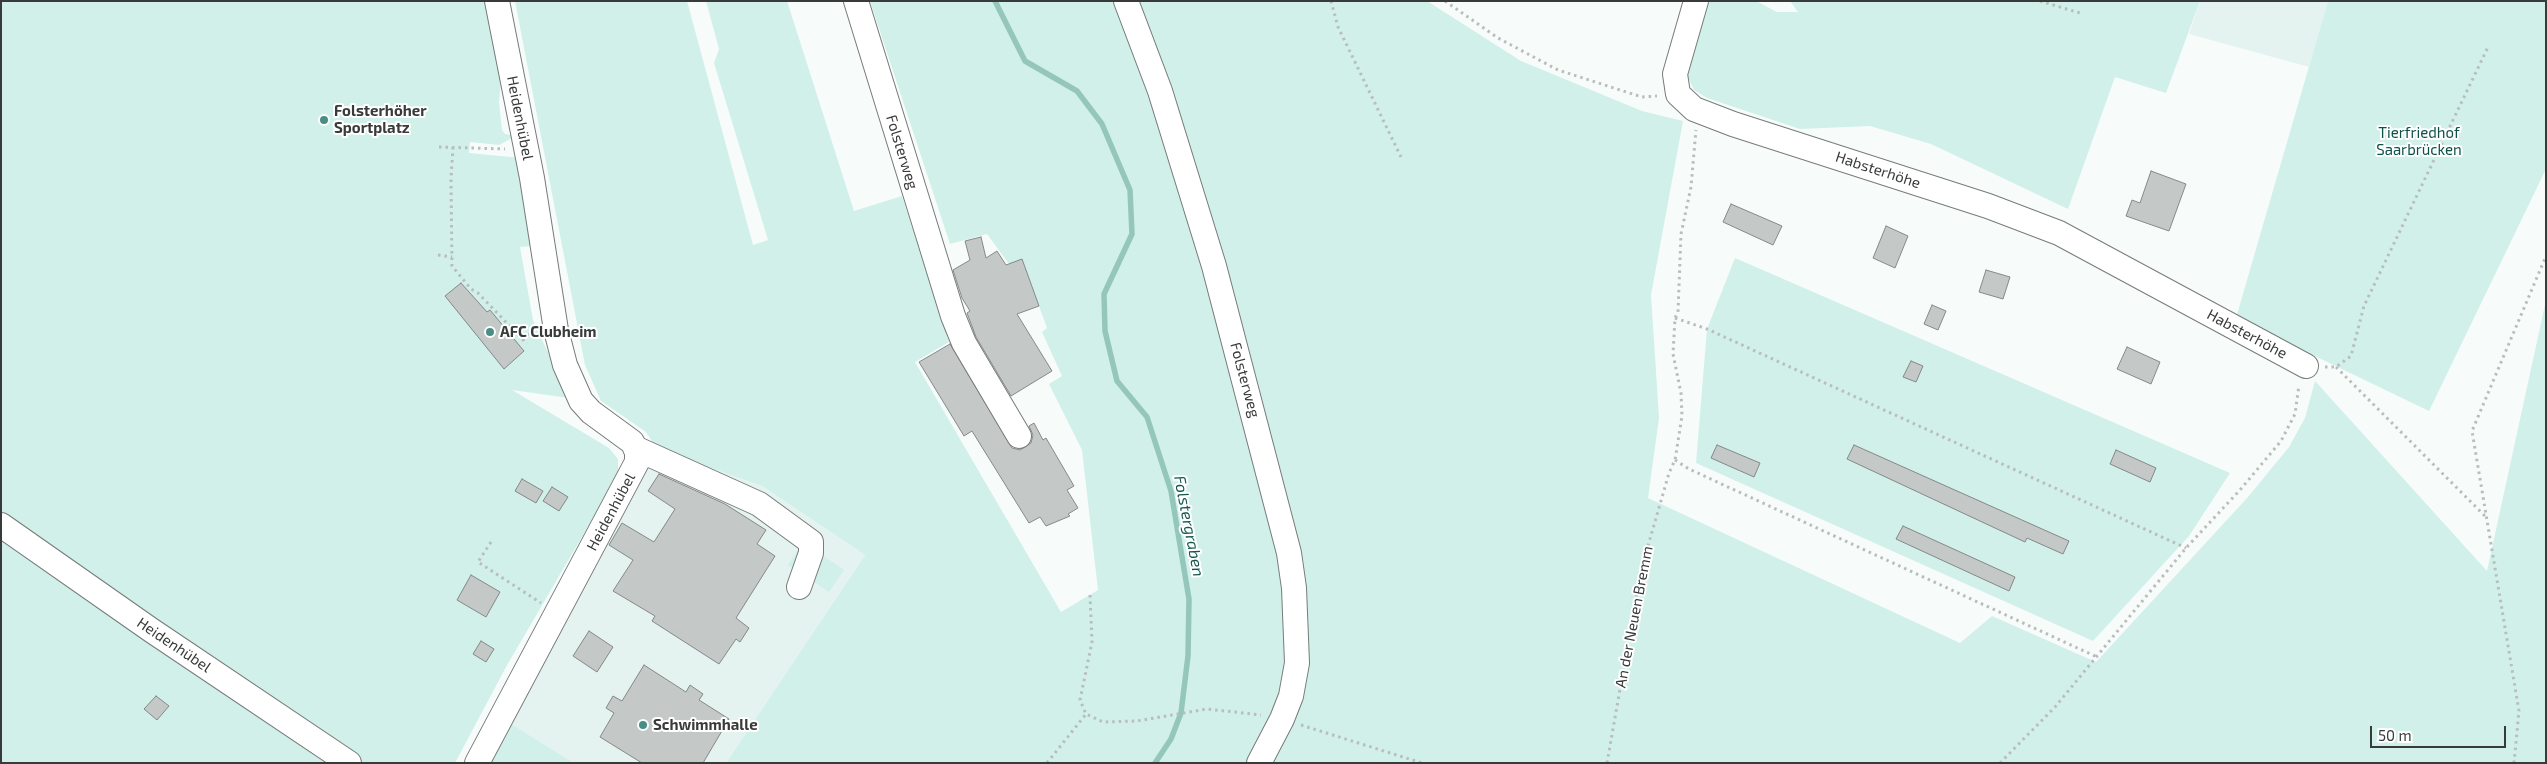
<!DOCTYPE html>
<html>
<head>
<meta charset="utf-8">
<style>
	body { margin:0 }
	#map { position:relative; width:2547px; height:764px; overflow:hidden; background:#f7fcfb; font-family:"Exo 2",sans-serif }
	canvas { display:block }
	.frame { position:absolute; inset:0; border:2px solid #393b3a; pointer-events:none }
	.scale { position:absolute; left:2370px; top:726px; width:136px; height:22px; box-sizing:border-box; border:2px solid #393b3a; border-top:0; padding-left:6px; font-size:15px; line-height:18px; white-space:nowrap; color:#393b3a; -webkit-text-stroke:4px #fff; paint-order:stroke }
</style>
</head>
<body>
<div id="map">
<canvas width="2547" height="764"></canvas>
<div class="frame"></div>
<div class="scale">50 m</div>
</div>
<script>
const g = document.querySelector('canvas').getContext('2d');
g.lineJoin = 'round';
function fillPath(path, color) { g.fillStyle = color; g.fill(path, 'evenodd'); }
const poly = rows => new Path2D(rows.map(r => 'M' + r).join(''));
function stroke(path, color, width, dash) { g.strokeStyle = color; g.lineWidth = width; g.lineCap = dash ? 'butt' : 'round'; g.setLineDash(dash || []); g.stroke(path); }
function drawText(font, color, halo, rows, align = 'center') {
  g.font = font + ' "Exo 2",sans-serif'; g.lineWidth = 4; g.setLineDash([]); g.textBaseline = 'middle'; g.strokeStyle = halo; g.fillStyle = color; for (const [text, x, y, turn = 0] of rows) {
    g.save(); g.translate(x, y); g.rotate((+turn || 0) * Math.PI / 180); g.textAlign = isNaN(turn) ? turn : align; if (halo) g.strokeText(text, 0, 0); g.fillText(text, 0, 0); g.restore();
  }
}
fillPath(poly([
	[2200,1,2328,1,2309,67,2189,34],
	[657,449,762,486,865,555,726,763,574,763,508,722]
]), '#e5f3f0');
fillPath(poly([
	[1,1,488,1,502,70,499,102,502,130,505,134,512,135,512,138,499,145,470,142,469,153,521,158,533,246,520,247,533,320,569,398,512,390,609,448,618,459,618,475,506,667,455,763,362,763,1,520],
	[515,1,687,1,753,245,768,240,714,63,719,49,706,1,787,1,854,211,902,196,949,342,915,362,1061,612,1098,590,1082,450,1049,384,1062,376,1042,332,1047,328,1022,260,1009,264,987,234,950,244,870,1,1427,1,1521,61,1642,111,1683,121,1651,295,1659,418,1648,498,1960,643,1992,616,2096,662,2248,497,2289,447,2305,418,2315,381,2487,571,2546,300,2546,763,726,763,865,555,762,486,657,449,646,432,601,401,585,365],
	[1705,1,1756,1,1777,12,1798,12,1790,1,2200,1,2166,93,2115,77,2068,209,1931,144,1870,126,1800,129,1707,98,1694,90,1686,73],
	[2328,1,2546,1,2546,169,2429,411,2236,318],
	[1735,258,2230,473,2189,536,2093,641,1696,463,1707,329],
	[1,535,259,715,325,763,1,763],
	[803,542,844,570,829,592,788,565],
	[508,722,574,763,487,763]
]), '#d0f0e9');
stroke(poly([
	[995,1,1025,61,1077,91,1102,124,1130,190,1132,234,1104,294,1105,331,1117,381,1147,417,1171,491,1189,599,1188,656,1181,713,1171,739,1155,763]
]), '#95c6bc', 5.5);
const building = poly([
	[2151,171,2186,184,2169,231,2126,216,2132,200,2140,203,2151,171],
	[1731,204,1782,226,1773,245,1723,222,1731,204],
	[1886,226,1908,236,1895,268,1873,258,1886,226],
	[981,237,986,258,997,251,1006,265,1022,259,1039,306,1017,314,1052,371,1011,396,976,337,967,313,970,311,962,298,953,270,970,260,965,241,981,237],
	[1986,270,2010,277,2003,299,1979,292,1986,270],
	[461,283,487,312,490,310,524,351,504,369,445,296,461,283],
	[1932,305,1946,311,1938,330,1924,324,1932,305],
	[950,344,1012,448,1020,450,1031,443,1033,435,1029,426,1034,423,1043,440,1046,438,1074,486,1067,490,1078,508,1068,514,1070,516,1046,526,1040,517,1029,523,972,431,964,436,919,362,950,344],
	[2127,347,2160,362,2151,384,2117,369,2127,347],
	[1911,361,1923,366,1916,382,1903,377,1911,361],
	[1717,445,1760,463,1754,477,1711,458,1717,445],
	[1854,445,2069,541,2063,554,2027,538,2025,542,1847,459,1854,445],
	[2116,450,2156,468,2150,482,2110,464,2116,450],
	[659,474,725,504,766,530,757,544,775,556,736,618,749,628,740,642,736,639,719,664,652,621,655,616,613,591,633,560,609,545,622,523,654,542,675,509,648,491,659,474],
	[522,479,543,491,536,503,515,491,522,479],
	[552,487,568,497,559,511,543,501,552,487],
	[1903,526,2015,577,2009,591,1896,539,1903,526],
	[471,575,500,592,486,617,457,600,471,575],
	[589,631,613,647,597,672,573,656,589,631],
	[481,641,494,649,486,662,473,654,481,641],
	[644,665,686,692,690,685,703,694,699,700,729,719,703,763,642,763,600,737,614,713,606,708,613,696,622,701,644,665],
	[156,696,169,706,157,720,144,709,156,696]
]);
fillPath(building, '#c4c8c7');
stroke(building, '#858988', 1);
const minor = poly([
	[856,1,953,316,964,343,1019,436],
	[1126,1,1160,91,1214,266,1289,553,1294,588,1297,663,1291,696,1282,719,1259,763],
	[1696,1,1675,74,1678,94,1694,109,1733,124,1988,206,2059,233,2306,366],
	[635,448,759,504,811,542,811,553,799,587],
	[1,525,151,630,349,763],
	[477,763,637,462,637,451,632,442,591,412,581,401,565,365,556,330,532,178,497,1]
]);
stroke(minor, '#777b7a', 26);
stroke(poly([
	[1331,1,1338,27,1401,157],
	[1445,1,1498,38,1558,70,1642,97,1657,96],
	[2040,1,2080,13],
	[439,147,505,149],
	[453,147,451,179,452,266,471,289,478,293,527,344],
	[438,255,452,257],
	[1675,318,1707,329,2186,548],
	[521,338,536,331],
	[2325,367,2336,367,2351,356,2364,306,2488,47],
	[2336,367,2486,517],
	[1675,460,1689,469,2097,657],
	[491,542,478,562,541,603],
	[1090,595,1092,642,1080,700,1086,714,1103,722,1137,721,1207,709,1261,715],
	[1301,725,1422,763],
	[1047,763,1086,714],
	[1607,763,1641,570,1669,473,1675,460,1682,416,1681,393,1673,354,1675,318,1678,312,1681,234,1691,187,1696,130],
	[2000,763,2055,707,2186,548,2240,490,2281,441,2295,414,2299,385],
	[2514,763,2519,711,2472,431,2546,256]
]), '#b9bdbc', 3, [2.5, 4]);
stroke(minor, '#fff', 24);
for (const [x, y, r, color] of [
	[324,120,5,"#498e82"],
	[490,332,5,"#498e82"],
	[643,725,5,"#498e82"]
]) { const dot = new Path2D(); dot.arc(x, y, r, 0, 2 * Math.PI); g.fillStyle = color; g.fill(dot); stroke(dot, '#fff', 2); }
drawText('bold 15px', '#393b3a', '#fff', [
	["Folsterhöher",334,111],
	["Sportplatz",334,128],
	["AFC Clubheim",500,332],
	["Schwimmhalle",653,725]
], 'left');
drawText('15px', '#393b3a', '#fff', [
	["Heidenhübel",520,118,79],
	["Folsterweg",902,152,73],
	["Habsterhöhe",1878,170,18],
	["Habsterhöhe",2247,334,28],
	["Folsterweg",1245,380,75],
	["Heidenhübel",611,512,-62],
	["An der Neuen Bremm",1634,617,-79],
	["Heidenhübel",174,645,34]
]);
drawText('15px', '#0d5248', '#fff', [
	["Tierfriedhof",2419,133],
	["Saarbrücken",2419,150]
]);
drawText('italic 16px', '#13564c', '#fff', [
	["Folstergraben",1189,526,79]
]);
</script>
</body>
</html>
